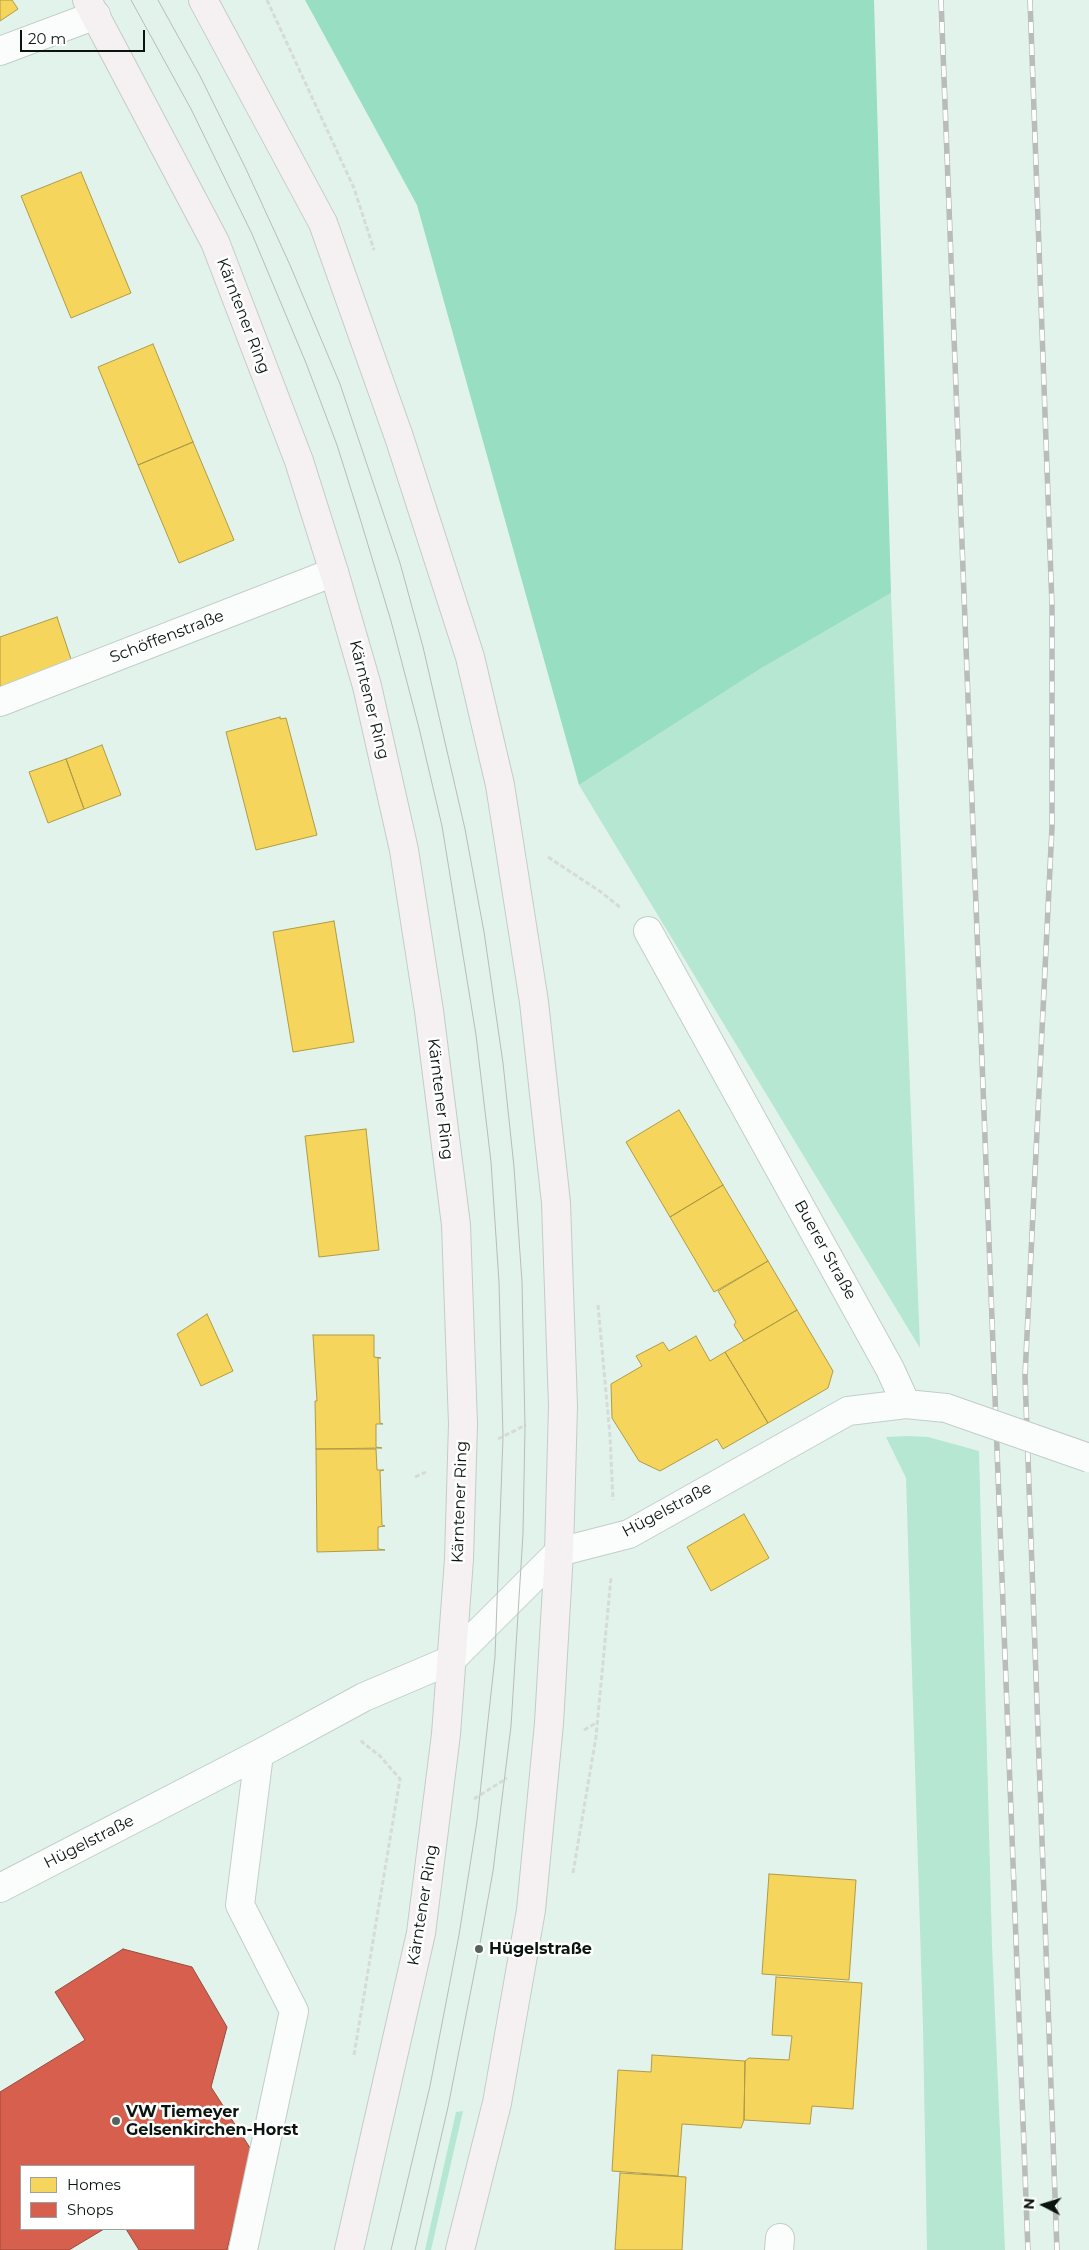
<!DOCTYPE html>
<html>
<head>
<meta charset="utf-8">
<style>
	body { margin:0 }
	#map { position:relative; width:1089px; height:2250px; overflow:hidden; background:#e2f3eb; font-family:Montserrat,sans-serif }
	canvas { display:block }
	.legend { position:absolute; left:20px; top:2165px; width:175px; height:65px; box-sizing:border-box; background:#fefffe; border:1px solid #9ca19f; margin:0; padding:6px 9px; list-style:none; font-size:15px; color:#0a1510 }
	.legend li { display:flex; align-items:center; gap:10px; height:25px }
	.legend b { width:25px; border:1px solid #9ca19f }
	.north { position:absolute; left:1019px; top:2180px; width:50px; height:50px; -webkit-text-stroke:4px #fefffe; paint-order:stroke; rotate:275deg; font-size:14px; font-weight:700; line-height:20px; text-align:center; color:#0a1510 }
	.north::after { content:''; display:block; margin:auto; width:18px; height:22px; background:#0a1510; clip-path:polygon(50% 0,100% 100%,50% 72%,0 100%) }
	.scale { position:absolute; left:20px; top:30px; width:125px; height:22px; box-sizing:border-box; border:2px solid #0a1510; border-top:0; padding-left:6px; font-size:15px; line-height:18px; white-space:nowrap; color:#0a1510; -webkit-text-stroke:4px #fefffe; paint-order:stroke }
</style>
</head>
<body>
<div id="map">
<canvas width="1089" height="2250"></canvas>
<ul class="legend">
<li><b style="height:14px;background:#f6d55c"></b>Homes</li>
<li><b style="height:14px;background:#d6604d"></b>Shops</li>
</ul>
<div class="north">N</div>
<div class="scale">20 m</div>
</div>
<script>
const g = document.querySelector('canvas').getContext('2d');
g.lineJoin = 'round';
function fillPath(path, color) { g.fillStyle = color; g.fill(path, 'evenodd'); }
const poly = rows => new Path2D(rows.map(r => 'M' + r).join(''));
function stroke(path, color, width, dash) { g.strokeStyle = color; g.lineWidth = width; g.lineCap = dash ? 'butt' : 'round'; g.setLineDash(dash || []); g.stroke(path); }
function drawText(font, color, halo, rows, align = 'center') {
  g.font = font + ' Montserrat,sans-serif'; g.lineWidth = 5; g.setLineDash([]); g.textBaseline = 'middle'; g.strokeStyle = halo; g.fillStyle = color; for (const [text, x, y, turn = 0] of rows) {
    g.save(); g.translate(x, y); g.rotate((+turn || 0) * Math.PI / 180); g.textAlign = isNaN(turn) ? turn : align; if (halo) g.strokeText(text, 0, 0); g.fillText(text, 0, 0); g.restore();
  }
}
fillPath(poly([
	[891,593,920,1348,579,785,760,669],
	[908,1436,928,1437,979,1451,992,1945,1005,2250,927,2250,923,2026,906,1478,886,1437],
	[463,2111,431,2250,425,2250,456,2112]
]), '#b5e7d2');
fillPath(poly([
	[305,0,874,0,891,593,760,669,579,785,417,205]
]), '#98dec3');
const homes = poly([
	[0,0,12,0,18,9,0,21,0,0],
	[81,172,131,293,71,318,21,196,81,172],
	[153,344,193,442,138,465,98,367,153,344],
	[193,442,234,540,179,563,138,465,193,442],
	[57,617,75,671,0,698,0,637,57,617],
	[280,717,280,719,286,718,317,835,256,850,226,732,280,717],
	[102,745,121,795,84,809,66,759,102,745],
	[66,759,84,809,48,823,29,772,66,759],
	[334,921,354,1042,293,1052,273,932,334,921],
	[679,1110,723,1185,670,1217,626,1142,679,1110],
	[366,1129,379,1250,319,1257,305,1136,366,1129],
	[723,1185,768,1261,714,1292,670,1217,723,1185],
	[768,1261,797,1310,744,1341,734,1325,736,1322,718,1291,768,1261],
	[797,1310,833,1371,828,1388,768,1423,725,1352,797,1310],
	[207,1314,233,1371,201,1386,177,1334,207,1314],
	[313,1335,374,1335,374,1357,381,1358,378,1358,380,1423,383,1424,376,1424,376,1447,382,1448,316,1449,315,1401,317,1401,313,1335],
	[696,1336,710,1361,725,1352,768,1423,723,1449,717,1439,660,1471,639,1461,612,1418,611,1384,642,1366,636,1356,663,1342,669,1351,696,1336],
	[316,1449,376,1449,377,1470,384,1470,380,1471,382,1525,385,1526,378,1527,378,1549,385,1550,317,1552,316,1449],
	[744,1514,769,1558,711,1591,687,1547,744,1514],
	[769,1874,856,1880,849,1980,762,1974,769,1874],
	[776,1977,862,1983,853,2109,812,2106,810,2124,744,2120,745,2061,749,2058,789,2060,792,2036,772,2035,776,1977],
	[652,2055,745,2061,744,2120,741,2128,682,2124,678,2176,612,2171,618,2070,651,2072,652,2055],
	[620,2173,686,2177,682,2250,615,2250,620,2173]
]);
fillPath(homes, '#f6d55c');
stroke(homes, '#af9b45', 1);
const shops = poly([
	[123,1949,192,1967,227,2027,211,2087,252,2151,227,2250,139,2250,126,2229,194,2229,194,2166,21,2166,21,2229,104,2229,69,2250,0,2250,0,2092,85,2040,55,1992,123,1949]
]);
fillPath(shops, '#d6604d');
stroke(shops, '#994a3b', 1);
const minor = poly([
	[0,51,96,15],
	[0,702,334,572],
	[648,931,890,1369,906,1404,946,1408],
	[0,1888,259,1754,364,1697,451,1660,559,1552,629,1534,848,1411,906,1404],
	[243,2250,294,2011,240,1905,259,1754],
	[779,2250,780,2238]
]);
const major = poly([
	[87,0,215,242,299,461,334,572,367,686,404,850,429,1011,456,1225,463,1424,459,1559,446,1734,421,1933,349,2250],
	[203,0,323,223,399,437,470,657,500,785,534,1002,556,1203,563,1406,559,1552,549,1723,531,1910,497,2103,460,2250]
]);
stroke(minor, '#c1cfc8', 30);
stroke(major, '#c4ccc8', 30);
stroke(poly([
	[267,0,354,188,374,250],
	[548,857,601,892,621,908],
	[598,1305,610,1436,613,1500],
	[498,1439,526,1425],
	[415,1477,426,1472],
	[584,1730,596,1723],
	[474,1799,507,1778],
	[573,1873,596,1737,611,1577],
	[354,2055,400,1779,380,1756,362,1742,362,1740]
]), '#d6dbd9', 3, [5, 2.5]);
stroke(minor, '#fbfdfc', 28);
stroke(major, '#f5f1f2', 28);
stroke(poly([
	[131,0,191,109,252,234,306,363,337,445,359,515,391,621,419,728,442,826,476,1035,491,1162,499,1282,503,1437,495,1657,477,1821,459,1935,430,2086,391,2250],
	[158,0,200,76,246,169,290,265,340,384,400,563,423,647,465,829,484,932,503,1063,514,1167,522,1282,525,1426,523,1534,511,1726,493,1871,479,1949,448,2107,415,2250]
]), '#b8bcba', 1);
const rail = poly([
	[941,0,1028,2250],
	[1030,0,1052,606,1052,827,1025,1376,1057,2250]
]);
stroke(rail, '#b8bcba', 5.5);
stroke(rail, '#fefffe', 4, [11]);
const minorBridge = poly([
	[946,1408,1089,1458]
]);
stroke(minorBridge, '#c1cfc8', 30, []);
stroke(minorBridge, '#fbfdfc', 28);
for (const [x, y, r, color] of [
	[479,1949,5,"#56635d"],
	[116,2121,5,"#56635d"]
]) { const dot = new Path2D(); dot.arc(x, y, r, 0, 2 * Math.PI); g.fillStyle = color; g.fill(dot); stroke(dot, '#fefffe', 2); }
drawText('16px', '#0a1510', '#fefffe', [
	["Kärntener Ring",243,316,69],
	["Schöffenstraße",167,637,-21],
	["Kärntener Ring",369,700,76],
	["Kärntener Ring",440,1099,83],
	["Buerer Straße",825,1250,61],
	["Kärntener Ring",460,1502,-88],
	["Hügelstraße",667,1510,-28],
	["Hügelstraße",89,1842,-27],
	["Kärntener Ring",423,1905,-81]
]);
drawText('bold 16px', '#0a1510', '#fefffe', [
	["Hügelstraße",489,1949],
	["VW Tiemeyer",126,2112],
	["Gelsenkirchen-Horst",126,2130]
], 'left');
</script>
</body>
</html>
